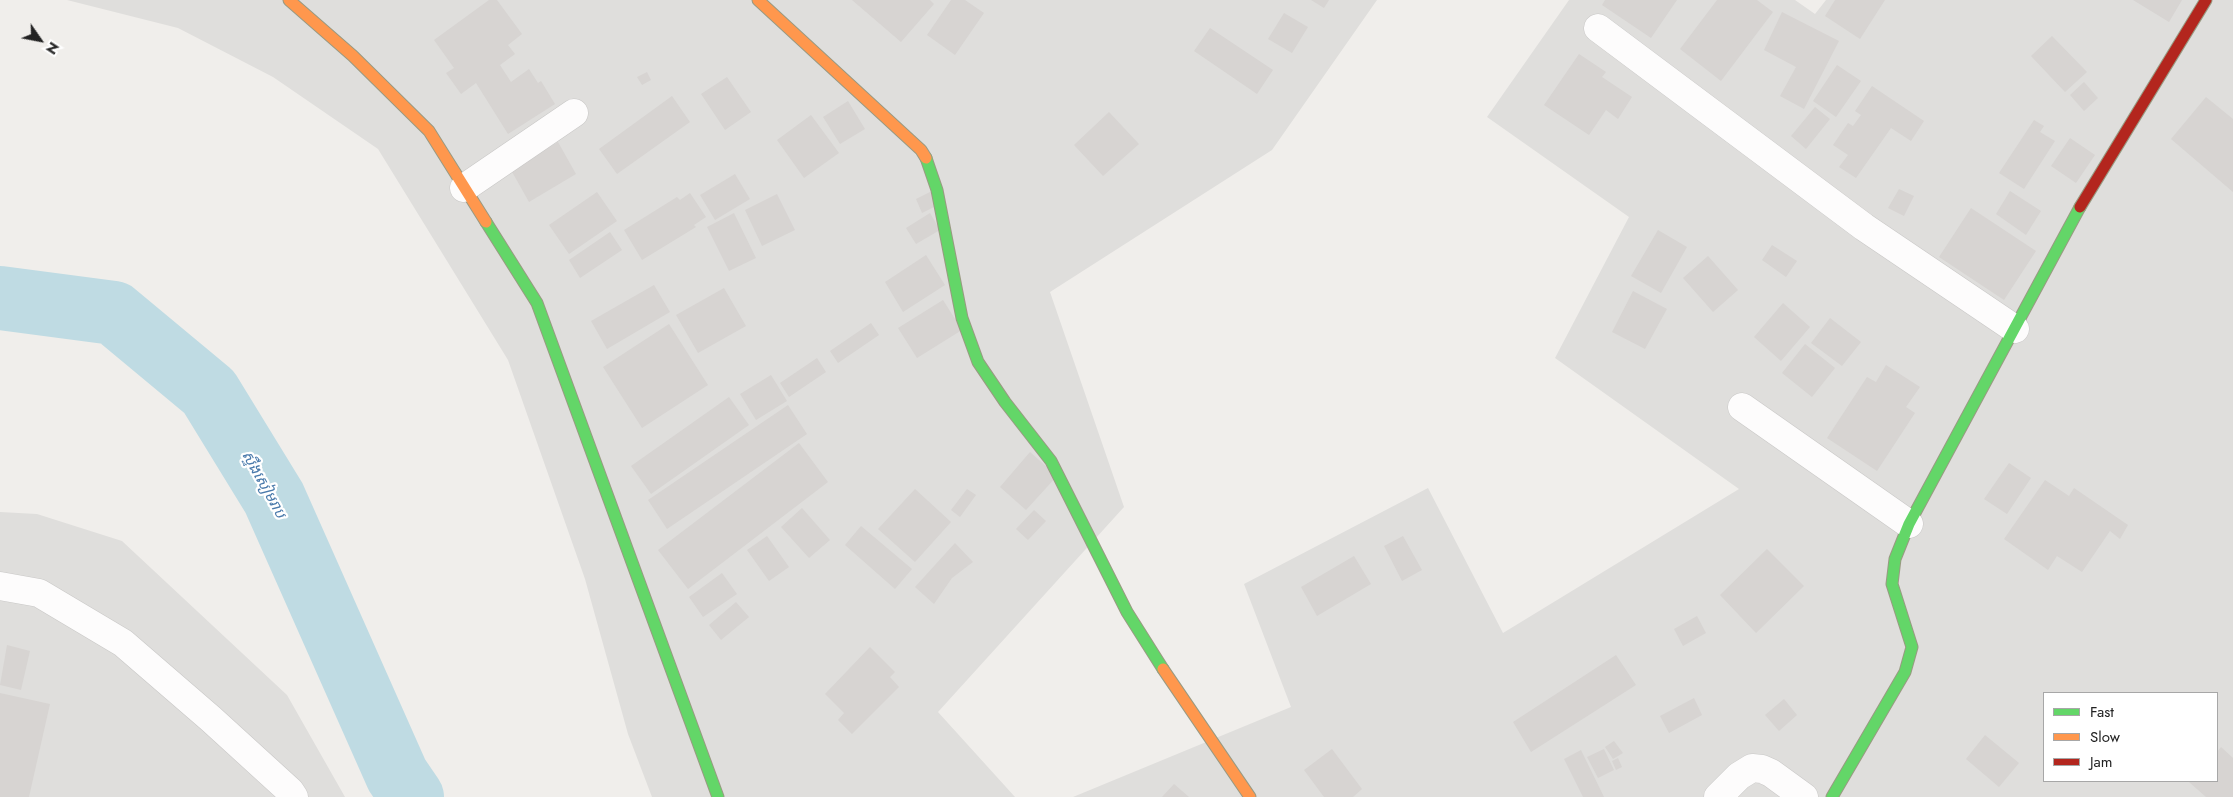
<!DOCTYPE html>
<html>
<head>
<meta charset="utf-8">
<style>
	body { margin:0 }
	#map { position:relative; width:2233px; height:797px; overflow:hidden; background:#f0eeeb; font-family:Jost,sans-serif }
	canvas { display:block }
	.legend { position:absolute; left:2043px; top:692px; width:175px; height:90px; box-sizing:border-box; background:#fff; border:1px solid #a7a7a7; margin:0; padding:6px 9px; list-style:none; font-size:15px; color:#222 }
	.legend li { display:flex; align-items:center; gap:10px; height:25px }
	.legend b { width:25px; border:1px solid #a7a7a7 }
	.north { position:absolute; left:15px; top:15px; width:50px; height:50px; -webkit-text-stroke:4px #fff; paint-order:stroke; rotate:123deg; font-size:14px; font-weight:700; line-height:20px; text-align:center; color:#222 }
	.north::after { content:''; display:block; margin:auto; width:18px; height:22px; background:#222; clip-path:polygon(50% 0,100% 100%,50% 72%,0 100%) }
</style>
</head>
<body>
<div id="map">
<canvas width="2233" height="797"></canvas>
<ul class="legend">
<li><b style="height:6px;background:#63d668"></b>Fast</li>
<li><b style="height:6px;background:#ff974d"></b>Slow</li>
<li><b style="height:6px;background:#b3261e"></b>Jam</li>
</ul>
<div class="north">N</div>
</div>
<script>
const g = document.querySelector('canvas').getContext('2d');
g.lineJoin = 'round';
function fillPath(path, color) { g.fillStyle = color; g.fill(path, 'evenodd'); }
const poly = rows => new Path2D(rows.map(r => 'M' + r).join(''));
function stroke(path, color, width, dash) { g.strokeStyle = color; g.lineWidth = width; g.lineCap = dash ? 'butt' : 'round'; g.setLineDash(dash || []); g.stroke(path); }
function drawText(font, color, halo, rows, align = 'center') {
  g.font = font + ' Jost,"Noto Sans Khmer",sans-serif'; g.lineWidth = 4.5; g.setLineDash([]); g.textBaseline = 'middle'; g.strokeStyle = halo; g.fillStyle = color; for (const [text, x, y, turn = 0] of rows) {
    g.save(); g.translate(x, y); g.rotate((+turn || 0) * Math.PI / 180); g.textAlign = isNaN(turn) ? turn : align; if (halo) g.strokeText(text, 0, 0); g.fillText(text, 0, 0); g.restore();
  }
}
fillPath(poly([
	[67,0,1377,0,1272,150,1050,292,1124,507,938,712,1015,797,652,797,628,734,585,579,508,360,378,149,273,77,178,28],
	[1569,0,1795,0,1815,14,1826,0,2233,0,2233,797,1073,797,1291,707,1244,584,1428,488,1503,633,1739,489,1555,358,1629,217,1487,117],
	[2044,693,2217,693,2217,781,2044,781],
	[0,512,37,514,122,541,287,695,345,797,0,797]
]), '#dfdedc');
stroke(poly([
	[0,298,114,313,209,392,274,498,397,775,412,797]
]), '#bfdbe3', 64);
fillPath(poly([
	[489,0,497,0,522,34,508,45,515,54,500,65,511,82,529,69,538,83,541,81,555,104,508,134,476,83,461,94,446,73,454,68,434,40],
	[852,0,930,0,934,4,901,42],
	[951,0,965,0,984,13,955,55,927,35],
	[1311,0,1329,0,1324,8],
	[1605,0,1677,0,1651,38,1602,5],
	[1717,0,1757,0,1773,12,1721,81,1680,49],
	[1835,0,1885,0,1860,39,1825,16],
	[2133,0,2182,0,2169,22],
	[1782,12,1839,41,1804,109,1780,96,1796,67,1764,50],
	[1284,13,1308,27,1292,53,1268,39],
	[1210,28,1273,70,1257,94,1194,51],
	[2052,36,2087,72,2065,92,2031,56],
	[1579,54,1606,72,1602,77,1632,97,1618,119,1606,110,1589,135,1544,105],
	[1837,65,1861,81,1836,117,1813,101],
	[647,72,651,80,642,85,637,77],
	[727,77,751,112,725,130,701,94],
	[2084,82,2098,98,2084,111,2070,95],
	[1872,86,1924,121,1911,141,1891,128,1856,178,1839,167,1848,155,1833,145,1848,123,1853,126,1861,115,1855,111],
	[672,96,690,122,617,174,599,149],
	[2206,97,2233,119,2233,192,2171,139],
	[848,101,865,129,840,144,823,117],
	[1815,107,1830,119,1806,149,1791,136],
	[1109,112,1139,144,1103,176,1074,145],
	[811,115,839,153,804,178,777,140],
	[2034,120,2044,126,2040,132,2055,141,2024,189,1999,173],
	[2070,138,2095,155,2076,183,2051,166],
	[558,142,576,174,529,202,511,170],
	[735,174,750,199,715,220,700,195],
	[1899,189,1914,196,1904,216,1888,208],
	[932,191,938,205,922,213,916,199],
	[2010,191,2041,211,2026,235,1996,214],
	[597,192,617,221,569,254,549,225],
	[690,193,706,217,694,225,696,227,642,260,624,230,677,197,680,200],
	[777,194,795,230,762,246,745,210],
	[1971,208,2036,251,2004,300,1939,257],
	[734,213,756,258,729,271,707,227],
	[930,213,940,230,916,244,906,228],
	[1658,230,1687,247,1661,293,1631,276],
	[610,232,622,250,580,278,569,260],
	[1772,245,1797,261,1786,277,1762,260],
	[926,255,945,285,903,312,885,282],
	[1708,256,1738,290,1713,312,1683,278],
	[654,285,670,312,607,349,591,321],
	[724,288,746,326,698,353,676,315],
	[1633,291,1667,309,1645,349,1612,332],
	[943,300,962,330,917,358,898,328],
	[1783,303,1810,327,1781,361,1754,337],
	[1830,318,1861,342,1842,366,1811,343],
	[871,323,879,335,838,363,830,351],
	[669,324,708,385,642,428,603,367],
	[1805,344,1835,368,1812,397,1782,373],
	[817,358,826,372,789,397,780,383],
	[1886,365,1920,387,1906,407,1915,413,1877,471,1827,438,1867,377,1876,382],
	[771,375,787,401,756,420,740,394],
	[729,397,749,425,651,494,631,466],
	[788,405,807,434,667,529,648,500],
	[799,443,828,482,688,589,658,550],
	[1030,452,1057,476,1026,510,1000,487],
	[2009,463,2031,478,2007,514,1984,499],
	[2045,480,2069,496,2074,488,2128,525,2120,539,2110,531,2082,572,2057,556,2048,570,2004,539],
	[915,489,951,522,915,562,878,529],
	[967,489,976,495,960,517,951,510],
	[802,508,830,540,809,558,781,527],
	[1034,510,1046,521,1028,540,1016,529],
	[861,526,912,569,895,589,845,545],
	[767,536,789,567,769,581,747,550],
	[1403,536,1422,570,1402,581,1384,546],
	[955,543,973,562,952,578,934,604,915,587],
	[1767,549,1804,586,1756,633,1720,595],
	[1354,556,1371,584,1317,616,1301,587],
	[722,573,737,594,703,617,689,597],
	[736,602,749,617,721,640,709,625],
	[1697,616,1706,633,1683,646,1674,629],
	[7,645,30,651,21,690,0,685],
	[870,647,895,672,890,677,899,687,852,734,838,720,844,713,825,694],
	[1616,655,1636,685,1531,752,1513,722],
	[0,693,50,704,29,797,0,797],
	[1694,698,1702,715,1669,733,1660,716],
	[1784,699,1797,715,1779,731,1765,715],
	[1985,735,2019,763,1999,787,1966,759],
	[1614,741,1623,753,1613,759,1605,747],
	[2221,747,2233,758,2233,797,2206,797,2189,782,2217,781,2217,752],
	[1332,749,1362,789,1353,797,1324,797,1304,770],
	[1604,749,1614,770,1598,778,1587,757],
	[1581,750,1604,797,1583,797,1564,759],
	[1618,758,1622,767,1616,770,1612,761],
	[1174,784,1189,797,1162,797]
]), '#d7d4d2');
const street = poly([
	[1598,28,1864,227,2015,329],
	[464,188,574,113],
	[1742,407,1909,524],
	[0,586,39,593,123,643,211,719,290,791,294,797],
	[1718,797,1739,776,1752,768,1762,769,1771,773,1804,797]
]);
const fast = poly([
	[926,158,937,190,962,318,978,362,1005,402,1051,461,1127,612,1163,669],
	[486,222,537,303,718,797],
	[1832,797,1905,672,1912,647,1892,584,1895,559,1909,524,2080,207]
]);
const slow = poly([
	[289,0,353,56,429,131,486,222],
	[758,0,921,150,926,158],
	[1163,669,1250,797]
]);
const jam = poly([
	[2080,207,2206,0]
]);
stroke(street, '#c9c8c7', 29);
stroke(fast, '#999a82', 13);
stroke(slow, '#999a82', 13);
stroke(jam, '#999a82', 13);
stroke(street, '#fdfcfc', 28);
stroke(fast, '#63d668', 11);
stroke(slow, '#ff974d', 11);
stroke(jam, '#b3261e', 11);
drawText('italic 15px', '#4a7aab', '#fff', [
	["ស្ទឹងសៀមរាប",263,485,61]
]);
</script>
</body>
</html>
